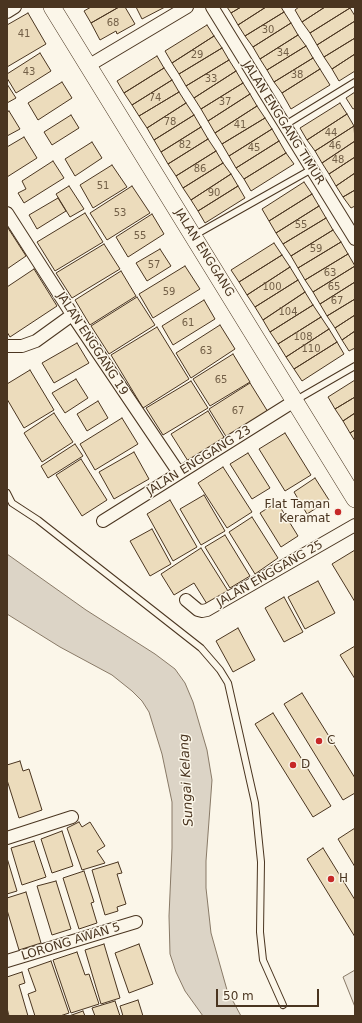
<!DOCTYPE html>
<html>
<head>
<meta charset="utf-8">
<style>
	body { margin:0 }
	#map { position:relative; width:362px; height:1023px; overflow:hidden; background:#fbf6e9; font-family:"DejaVu Sans",sans-serif }
	canvas { display:block }
	.frame { position:absolute; inset:0; border:8px solid #4a3520; pointer-events:none }
	.scale { position:absolute; left:216px; top:989px; width:103px; height:18px; box-sizing:border-box; border:2px solid #4a3520; border-top:0; padding-left:5px; font-size:12px; line-height:14px; white-space:nowrap; color:#4a3520; -webkit-text-stroke:3px #fbf6e9; paint-order:stroke }
</style>
</head>
<body>
<div id="map">
<canvas width="362" height="1023"></canvas>
<div class="frame"></div>
<div class="scale">50 m</div>
</div>
<script>
const g = document.querySelector('canvas').getContext('2d');
g.lineJoin = 'round';
function fillPath(path, color) { g.fillStyle = color; g.fill(path, 'evenodd'); }
const poly = rows => new Path2D(rows.map(r => 'M' + r).join(''));
function stroke(path, color, width, dash) { g.strokeStyle = color; g.lineWidth = width; g.lineCap = dash ? 'butt' : 'round'; g.setLineDash(dash || []); g.stroke(path); }
function drawText(font, color, halo, rows, align = 'center') {
  g.font = font + ' "DejaVu Sans",sans-serif'; g.lineWidth = 3; g.setLineDash([]); g.textBaseline = 'middle'; g.strokeStyle = halo; g.fillStyle = color; for (const [text, x, y, turn = 0] of rows) {
    g.save(); g.translate(x, y); g.rotate((+turn || 0) * Math.PI / 180); g.textAlign = isNaN(turn) ? turn : align; if (halo) g.strokeText(text, 0, 0); g.fillText(text, 0, 0); g.restore();
  }
}
const green = poly([
	[355,970,355,1007,343,977,355,970]
]);
fillPath(green, '#ede6d9');
stroke(green, '#887966', 1);
const water = poly([
	[7,554,86,610,155,654,175,669,185,683,193,702,207,750,212,780,206,861,206,888,211,933,227,990,241,1016,203,1016,185,991,176,972,170,954,169,916,172,848,172,802,162,754,149,712,142,701,132,691,112,675,60,647,7,614,7,554]
]);
fillPath(water, '#dcd4c6');
stroke(water, '#887966', 1);
const building = poly([
	[91,7,119,7,91,23,84,11,91,7],
	[119,7,125,7,135,24,117,34,116,31,100,40,91,23,119,7],
	[136,7,165,7,142,19,136,7],
	[227,7,241,7,231,13,227,7],
	[241,7,266,7,238,25,231,13,241,7],
	[266,7,281,7,284,12,245,36,238,25,266,7],
	[299,7,325,7,302,22,295,10,299,7],
	[325,7,349,7,350,8,310,33,302,22,325,7],
	[350,8,355,16,355,21,317,45,310,33,350,8],
	[284,12,291,23,253,47,245,36,284,12],
	[28,13,46,44,7,67,7,25,28,13],
	[355,21,355,38,324,57,317,45,355,21],
	[291,23,298,35,260,59,253,47,291,23],
	[207,25,214,36,172,63,165,51,207,25],
	[298,35,306,46,267,70,260,59,298,35],
	[214,36,222,48,179,74,172,63,214,36],
	[355,38,355,54,332,69,324,57,355,38],
	[306,46,313,58,274,82,267,70,306,46],
	[222,48,229,60,186,86,179,74,222,48],
	[40,53,51,71,16,93,7,78,7,74,40,53],
	[355,54,355,71,339,81,332,69,355,54],
	[157,56,164,68,124,93,117,81,157,56],
	[313,58,320,69,282,93,274,82,313,58],
	[229,60,236,71,194,98,186,86,229,60],
	[164,68,172,80,132,105,124,93,164,68],
	[320,69,330,85,291,109,282,93,320,69],
	[236,71,243,83,201,109,194,98,236,71],
	[172,80,179,92,139,116,132,105,172,80],
	[62,82,72,98,38,120,28,103,62,82],
	[243,83,250,94,208,121,201,109,243,83],
	[7,84,16,98,7,103,7,84],
	[179,92,186,103,147,128,139,116,179,92],
	[355,92,355,108,353,109,346,98,355,92],
	[250,94,257,106,215,133,208,121,250,94],
	[186,103,194,115,154,140,147,128,186,103],
	[340,103,347,114,307,140,300,128,340,103],
	[257,106,265,118,222,144,215,133,257,106],
	[9,111,20,129,7,136,7,112,9,111],
	[347,114,354,126,315,151,307,140,347,114],
	[71,115,79,128,52,145,44,132,71,115],
	[194,115,201,127,161,152,154,140,194,115],
	[265,118,272,129,229,156,222,144,265,118],
	[354,126,355,141,322,163,315,151,354,126],
	[201,127,208,139,168,164,161,152,201,127],
	[272,129,279,141,236,168,229,156,272,129],
	[24,137,37,158,7,177,7,147,24,137],
	[208,139,216,151,176,176,168,164,208,139],
	[279,141,286,153,244,179,236,168,279,141],
	[355,141,355,157,329,174,322,163,355,141],
	[92,142,102,158,75,176,65,159,92,142],
	[216,151,223,163,183,188,176,176,216,151],
	[286,153,294,164,251,191,244,179,286,153],
	[355,157,355,173,336,186,329,174,355,157],
	[53,161,64,178,24,203,18,193,26,189,22,181,53,161],
	[223,163,231,174,191,200,183,188,223,163],
	[112,165,127,187,93,208,80,185,112,165],
	[355,173,355,190,343,197,336,186,355,173],
	[231,174,238,186,198,211,191,200,231,174],
	[304,182,312,194,269,221,262,209,304,182],
	[69,186,84,209,70,217,56,194,69,186],
	[132,186,150,213,107,240,90,213,132,186],
	[238,186,245,198,205,223,198,211,238,186],
	[355,190,355,206,351,208,343,197,355,190],
	[312,194,319,206,276,233,269,221,312,194],
	[58,198,66,211,37,229,29,215,58,198],
	[319,206,326,218,283,244,276,233,319,206],
	[85,213,103,242,55,271,37,242,85,213],
	[152,214,164,234,128,257,116,237,152,214],
	[326,218,333,230,291,256,283,244,326,218],
	[8,228,26,256,7,269,7,229,8,228],
	[333,230,341,242,298,268,291,256,333,230],
	[341,242,348,254,305,280,298,268,341,242],
	[274,243,282,255,239,282,231,270,274,243],
	[104,244,120,269,72,298,56,273,104,244],
	[160,249,171,266,147,281,136,263,160,249],
	[348,254,355,266,313,292,305,280,348,254],
	[282,255,290,267,247,295,239,282,282,255],
	[185,266,200,289,153,318,139,294,185,266],
	[355,266,355,282,320,304,313,292,355,266],
	[290,267,298,280,255,307,247,295,290,267],
	[34,269,57,306,10,337,7,332,7,287,34,269],
	[121,271,136,296,90,325,75,300,121,271],
	[298,280,305,292,263,320,255,307,298,280],
	[355,282,355,299,327,316,320,304,355,282],
	[305,292,313,305,270,332,263,320,305,292],
	[137,297,155,325,109,354,91,326,137,297],
	[355,299,355,315,335,328,327,316,355,299],
	[204,300,215,319,173,345,162,326,204,300],
	[313,305,321,317,278,344,270,332,313,305],
	[355,315,355,331,342,340,335,328,355,315],
	[321,317,329,329,286,357,278,344,321,317],
	[220,325,235,349,191,378,176,353,220,325],
	[157,327,189,379,143,408,111,355,157,327],
	[329,329,337,342,294,369,286,357,329,329],
	[355,331,355,348,349,351,342,340,355,331],
	[337,342,344,354,302,381,294,369,337,342],
	[77,343,89,363,54,383,42,363,77,343],
	[233,354,250,382,210,406,193,379,233,354],
	[30,370,54,410,24,428,7,399,7,384,30,370],
	[76,379,88,398,65,413,52,393,76,379],
	[355,380,355,397,335,409,328,397,355,380],
	[191,381,208,408,163,435,146,408,191,381],
	[250,383,268,412,227,438,209,409,250,383],
	[355,397,355,413,343,421,335,409,355,397],
	[98,401,108,418,87,431,77,414,98,401],
	[208,411,225,439,188,461,171,434,208,411],
	[54,413,73,442,42,462,24,433,54,413],
	[355,413,355,430,350,433,343,421,355,413],
	[122,418,138,444,95,470,80,444,122,418],
	[355,430,355,441,350,433,355,430],
	[285,433,311,475,285,491,259,449,285,433],
	[75,444,83,456,48,478,41,466,75,444],
	[134,452,149,479,114,499,99,472,134,452],
	[248,453,270,488,252,499,230,464,248,453],
	[81,459,107,500,82,516,56,475,81,459],
	[223,467,252,512,227,528,198,483,223,467],
	[315,478,329,500,307,514,294,492,315,478],
	[204,495,225,531,201,545,180,509,204,495],
	[170,500,197,547,173,561,147,514,170,500],
	[277,502,298,536,281,547,260,513,277,502],
	[252,517,278,558,255,574,229,532,252,517],
	[152,529,171,564,150,576,130,541,152,529],
	[225,535,250,576,230,588,205,547,225,535],
	[201,548,228,591,207,604,194,583,174,595,161,574,201,548],
	[355,550,355,602,332,564,355,550],
	[318,581,335,613,305,629,288,597,318,581],
	[284,597,303,632,284,642,265,608,284,597],
	[238,628,255,660,233,672,216,641,238,628],
	[355,646,355,679,340,655,355,646],
	[302,693,355,778,355,793,343,800,284,704,302,693],
	[273,713,331,806,313,817,255,724,273,713],
	[20,761,23,771,29,769,42,810,19,818,7,780,7,765,20,761],
	[79,822,82,827,90,822,105,846,97,851,105,863,82,870,67,828,79,822],
	[355,828,355,867,338,839,355,828],
	[62,831,73,866,52,873,41,839,62,831],
	[34,841,46,877,22,885,11,848,34,841],
	[323,848,355,900,355,937,307,859,323,848],
	[7,858,17,891,7,894,7,858],
	[118,862,122,873,117,874,126,904,117,907,118,911,105,915,92,870,118,862],
	[84,871,94,902,91,903,97,923,79,929,63,878,84,871],
	[56,881,71,929,52,935,37,886,56,881],
	[26,892,41,943,19,950,7,910,7,898,26,892],
	[104,944,120,998,101,1004,85,950,104,944],
	[139,944,153,984,129,993,115,953,139,944],
	[77,952,85,975,89,974,99,1004,71,1013,53,960,77,952],
	[51,961,69,1013,60,1016,35,1016,28,994,36,991,28,969,51,961],
	[22,972,25,983,19,985,28,1016,9,1016,7,1008,7,977,22,972],
	[138,1000,143,1016,123,1016,120,1006,138,1000],
	[115,1001,120,1016,95,1016,92,1008,115,1001],
	[83,1011,85,1016,69,1016,83,1011]
]);
fillPath(building, '#ecdcbc');
stroke(building, '#4a3520', 1);
const service = poly([
	[285,125,355,82],
	[195,235,312,169],
	[296,400,355,366],
	[7,493,12,503,38,520,201,648,220,670,228,683,255,803,261,862,260,932,263,960,283,1005]
]);
const minor = poly([
	[212,7,355,239],
	[7,12,15,7],
	[88,66,187,7],
	[7,213,75,319,179,473],
	[7,346,22,346,36,341,72,315],
	[103,521,296,400],
	[186,600,198,610,202,611,207,610,355,525],
	[7,838,72,817],
	[7,961,136,922]
]);
const secondary = poly([
	[52,7,355,499]
]);
stroke(service, '#4a3520', 8);
stroke(minor, '#4a3520', 14);
stroke(secondary, '#4a3520', 18);
stroke(service, '#fbf6e9', 6);
stroke(minor, '#fbf6e9', 12);
stroke(secondary, '#fbf6e9', 17);
for (const [x, y, r, color] of [
	[338,512,4,"#c62828"],
	[319,741,4,"#c62828"],
	[293,765,4,"#c62828"],
	[331,879,4,"#c62828"]
]) { const dot = new Path2D(); dot.arc(x, y, r, 0, 2 * Math.PI); g.fillStyle = color; g.fill(dot); stroke(dot, '#fbf6e9', 1.5); }
drawText('10px', '#725f47', null, [
	["68",113,23],
	["30",268,30],
	["41",24,34],
	["34",283,53],
	["29",197,55],
	["43",29,72],
	["38",297,75],
	["33",211,79],
	["74",155,98],
	["37",225,102],
	["78",170,122],
	["41",240,125],
	["44",331,133],
	["82",185,145],
	["46",335,146],
	["45",254,148],
	["48",338,160],
	["86",200,169],
	["51",103,186],
	["90",214,193],
	["53",120,213],
	["55",301,225],
	["55",140,236],
	["59",316,249],
	["57",154,265],
	["63",330,273],
	["100",272,287],
	["65",334,287],
	["59",169,292],
	["67",337,301],
	["104",288,312],
	["61",188,323],
	["108",303,337],
	["110",311,349],
	["63",206,351],
	["65",221,380],
	["67",238,411]
]);
drawText('12px', '#4a3520', '#fbf6e9', [
	["JALAN ENGGANG TIMUR",283,123,58],
	["JALAN ENGGANG",204,253,58],
	["JALAN ENGGANG 19",92,344,57],
	["JALAN ENGGANG 23",199,461,-32],
	["JALAN ENGGANG 25",270,574,-30],
	["LORONG AWAN 5",71,942,-17]
]);
drawText('12px', '#4a3520', '#fbf6e9', [
	["Flat Taman",330,505,"right"],
	["Keramat",330,519,"right"],
	["C",327,741],
	["D",301,765],
	["H",339,879]
], 'left');
drawText('italic 13px', '#4a3520', '#fbf6e9', [
	["Sungai Kelang",187,780,-93]
]);
</script>
</body>
</html>
